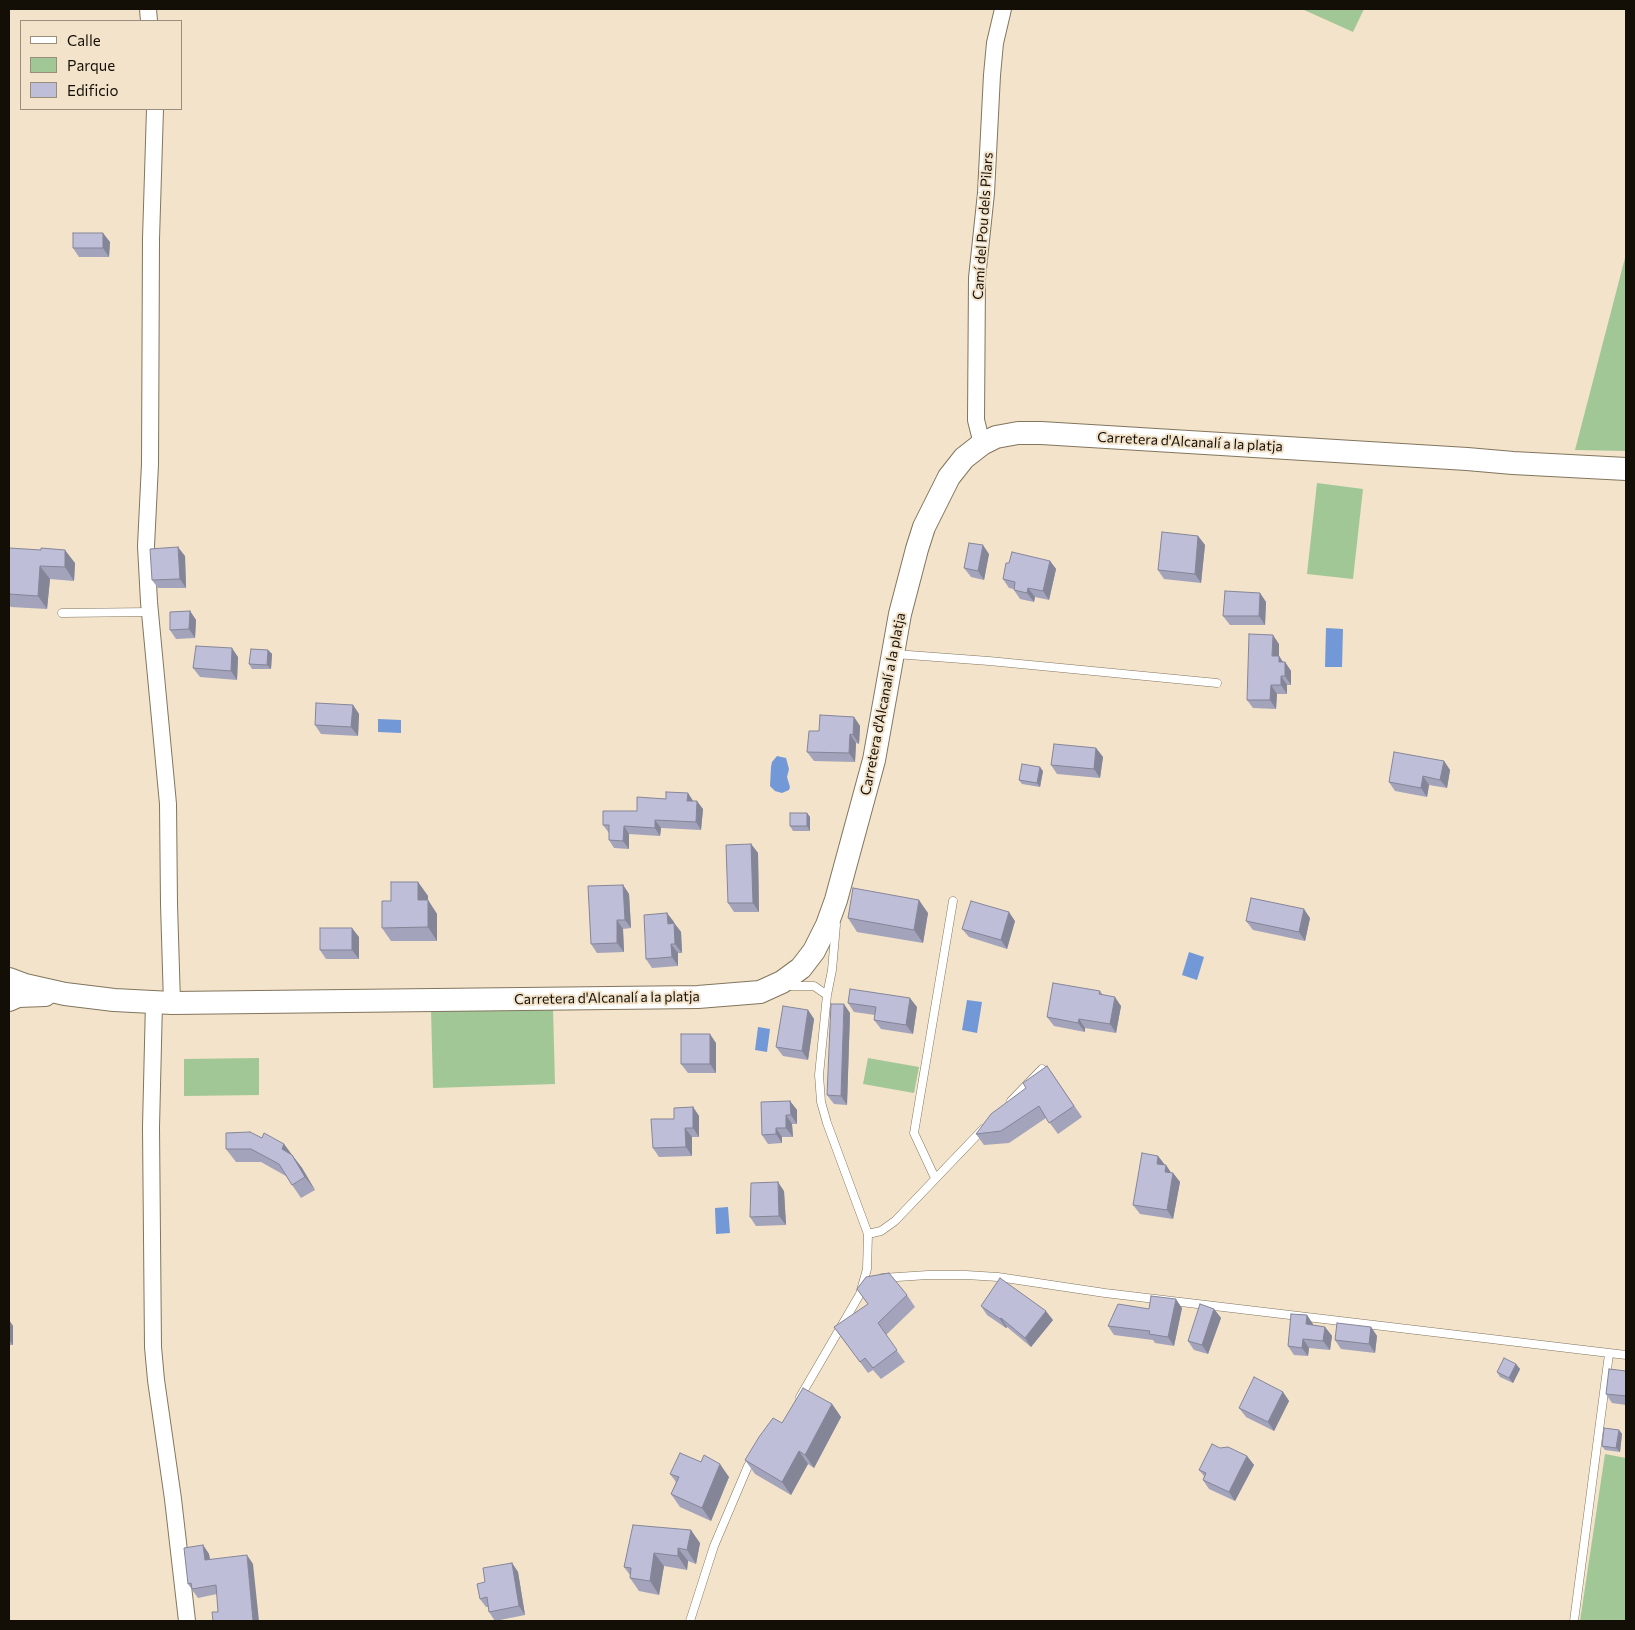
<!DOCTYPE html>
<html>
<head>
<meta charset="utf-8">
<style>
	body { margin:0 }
	#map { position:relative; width:1635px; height:1630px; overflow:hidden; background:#f2e3ca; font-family:Commissioner,sans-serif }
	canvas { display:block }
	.frame { position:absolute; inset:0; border:10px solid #140f06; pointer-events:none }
	.legend { position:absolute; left:20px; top:20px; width:162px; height:90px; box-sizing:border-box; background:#f2e3ca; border:1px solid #998e7c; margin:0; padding:6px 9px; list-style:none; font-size:15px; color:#140f06 }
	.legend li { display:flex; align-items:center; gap:10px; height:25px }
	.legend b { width:25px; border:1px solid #998e7c }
</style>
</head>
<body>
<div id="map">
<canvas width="1635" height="1630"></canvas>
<div class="frame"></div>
<ul class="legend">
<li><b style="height:6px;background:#fff"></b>Calle</li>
<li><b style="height:14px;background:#a2c797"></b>Parque</li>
<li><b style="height:14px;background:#bebed9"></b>Edificio</li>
</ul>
</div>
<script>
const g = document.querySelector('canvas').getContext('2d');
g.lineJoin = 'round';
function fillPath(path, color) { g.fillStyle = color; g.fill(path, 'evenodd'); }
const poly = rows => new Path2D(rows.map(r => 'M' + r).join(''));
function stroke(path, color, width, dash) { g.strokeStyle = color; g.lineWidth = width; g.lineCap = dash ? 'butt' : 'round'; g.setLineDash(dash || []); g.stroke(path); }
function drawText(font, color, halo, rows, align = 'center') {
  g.font = font + ' Commissioner,sans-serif'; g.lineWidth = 4; g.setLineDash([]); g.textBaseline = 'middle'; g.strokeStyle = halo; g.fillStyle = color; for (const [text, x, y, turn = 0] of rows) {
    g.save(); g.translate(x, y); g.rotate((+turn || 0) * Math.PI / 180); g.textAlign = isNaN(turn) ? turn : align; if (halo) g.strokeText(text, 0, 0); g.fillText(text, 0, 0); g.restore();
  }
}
fillPath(poly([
	[1302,9,1364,9,1353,32],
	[1626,254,1626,451,1575,450],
	[1317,483,1363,489,1353,579,1307,574],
	[553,1008,555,1084,433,1088,431,1010],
	[259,1058,259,1095,184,1096,184,1059],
	[868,1058,919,1067,914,1093,863,1084],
	[1605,1454,1626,1458,1626,1621,1580,1621]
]), '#a2c797');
fillPath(poly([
	[1326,628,1343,629,1342,667,1325,667],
	[378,719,401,720,401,733,378,732],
	[777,756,786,758,789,769,787,777,790,787,789,790,782,793,775,791,770,786,771,767,772,762],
	[1189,952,1204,957,1197,980,1182,975],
	[967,1000,982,1002,977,1033,962,1030],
	[758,1027,770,1029,767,1052,755,1050],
	[728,1207,730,1233,716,1234,715,1208]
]), '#7298d8');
const service = poly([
	[62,613,150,612],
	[895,654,989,661,1217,683],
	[786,986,814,986,827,995],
	[1011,1101,1042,1069],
	[935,1178,914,1133,953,901],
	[868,1234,881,1231,895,1221,983,1129],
	[882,1278,928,1275,966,1275,998,1277,1105,1293,1626,1355],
	[800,1397,860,1294,867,1269,868,1234,827,1123,821,1102,820,1088,819,1075,827,995,832,970,836,925],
	[690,1621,714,1546,748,1466,754,1458],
	[1574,1621,1609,1354]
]);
const minor = poly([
	[148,9,149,21],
	[155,109,151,239,150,464,146,546,149,602,168,804,169,904,172,1003],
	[982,444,976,420,977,278,986,193,992,75,995,43,1003,9],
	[154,1002,151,1127,153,1347,156,1380,173,1499,187,1621]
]);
const secondary = poly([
	[9,979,25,985,65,994,114,1000,172,1003,698,997,760,992,782,982,801,968,814,951,827,925,836,900,874,760,900,614,917,549,924,527,949,477,964,458,982,444,996,437,1018,433,1041,433,1467,459,1513,463,1626,469],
	[9,1000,18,996,45,995]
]);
stroke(service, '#82755e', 9);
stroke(minor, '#82755e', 18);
stroke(secondary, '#82755e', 24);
stroke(service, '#fff', 8);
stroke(minor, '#fff', 16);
stroke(secondary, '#fff', 22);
fillPath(poly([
	[110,242,109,257,79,257,73,248],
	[1198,536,1205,545,1201,583,1164,579,1158,570],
	[9,548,75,563,74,581,50,579,47,609,11,607,9,605],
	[989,554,984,580,971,577,964,568],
	[185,556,186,588,158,588,152,580],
	[1050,561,1056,569,1049,600,1035,597,1034,602,1020,599,1014,590,1014,589,1009,588,1003,579,1009,563],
	[1260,593,1266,602,1265,625,1230,625,1223,616],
	[190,611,196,620,195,638,176,639,170,630],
	[1279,644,1279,656,1283,662,1285,662,1291,671,1291,685,1287,685,1287,694,1277,694,1276,709,1253,708,1247,700],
	[268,650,272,654,271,669,252,669,249,664],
	[238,657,237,680,200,677,193,668],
	[353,705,359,714,358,736,321,734,315,725],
	[854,717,860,726,859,744,856,743,855,762,814,761,807,752,819,731],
	[1096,748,1103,757,1100,778,1057,774,1051,765],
	[1444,761,1450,770,1447,788,1429,785,1427,797,1395,791,1389,782],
	[1043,771,1040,787,1022,784,1019,780],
	[688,793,693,801,703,809,701,830,661,828,660,836,629,834,629,849,614,848,609,840,609,833,603,825,666,799],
	[807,813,810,817,810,831,793,831,790,826],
	[751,844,758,853,759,912,734,912,728,903],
	[418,882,428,896,428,900,437,914,437,941,391,941,382,928,391,901],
	[623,885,629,894,631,928,623,929,624,952,597,953,591,944],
	[667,913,681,932,682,953,678,953,678,966,652,968,646,959],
	[928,913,923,943,857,932,848,918],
	[1310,918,1305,941,1253,930,1246,921],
	[1015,921,1007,949,969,937,962,929],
	[359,937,359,959,326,959,320,950],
	[1100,991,1103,995,1121,1006,1116,1033,1085,1028,1085,1032,1054,1026,1047,1017],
	[848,1003,917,1007,913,1034,881,1029,874,1020,875,1015,854,1012],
	[808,1010,814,1019,808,1060,783,1056,776,1047],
	[850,1013,847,1105,834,1104,827,1095],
	[716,1043,716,1073,688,1073,681,1064],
	[1047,1066,1082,1117,1058,1134,1046,1118,1009,1143,984,1145,976,1134,1026,1088],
	[790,1101,797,1110,797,1124,792,1124,793,1137,782,1137,782,1143,768,1144,762,1135],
	[693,1107,699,1116,699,1137,692,1137,692,1156,659,1157,653,1148,674,1119],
	[262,1138,284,1144,302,1168,315,1190,301,1198,286,1176,261,1162,236,1162,226,1149],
	[1158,1156,1171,1173,1173,1173,1180,1182,1173,1219,1140,1214,1133,1205],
	[784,1191,786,1225,756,1226,750,1217],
	[907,1295,915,1307,886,1335,905,1362,881,1379,873,1370,868,1373,834,1327],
	[981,1306,1053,1320,1031,1347,1007,1327,1006,1328,987,1315],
	[1182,1308,1174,1346,1155,1343,1153,1340,1114,1335,1108,1326,1149,1309],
	[1214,1309,1221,1318,1208,1354,1194,1350,1188,1341],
	[1307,1315,1313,1325,1325,1327,1332,1336,1330,1350,1309,1348,1308,1356,1294,1355,1288,1346],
	[9,1320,13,1326,13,1345,9,1345],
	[1371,1327,1377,1336,1375,1353,1341,1349,1335,1340],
	[1516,1364,1520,1369,1513,1383,1500,1377,1497,1372],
	[1626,1371,1626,1405,1612,1403,1606,1394],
	[1283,1392,1289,1401,1274,1431,1246,1417,1239,1408],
	[832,1404,841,1417,814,1468,808,1464,791,1495,755,1474,745,1460,782,1423],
	[1619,1430,1622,1434,1620,1452,1605,1450,1602,1446],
	[1247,1456,1254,1465,1235,1501,1209,1489,1203,1480,1204,1476,1199,1470],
	[670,1474,729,1477,711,1521,680,1507,671,1494,676,1482],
	[633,1525,700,1543,696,1564,688,1561,687,1570,664,1566,659,1595,639,1591,630,1578,630,1575,624,1567],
	[203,1545,209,1554,210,1559,253,1564,218,1612,217,1594,198,1598,188,1584],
	[512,1563,518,1572,525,1615,495,1621,489,1612,488,1607,486,1607,480,1599,485,1582]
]), '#a3a3bb');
fillPath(poly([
	[103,233,110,242,109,257,103,248],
	[1198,536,1205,545,1201,583,1195,574],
	[983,545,989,554,984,580,978,571],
	[178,547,185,556,186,588,180,579],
	[65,550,75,563,74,581,65,567],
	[1050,561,1056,569,1049,600,1043,591],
	[40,566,50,579,47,609,38,596],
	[1028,588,1035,597,1034,602,1027,593],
	[1260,593,1266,602,1265,625,1259,616],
	[190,611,196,620,195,638,189,629],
	[1273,635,1279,644,1279,665,1272,656],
	[232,648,238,657,237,680,231,671],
	[268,650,272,654,271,669,267,665],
	[1279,656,1285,665,1285,662,1291,671,1291,685,1285,676,1279,662],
	[1281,676,1287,685,1287,694,1281,685],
	[1271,685,1277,694,1276,709,1270,700],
	[353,705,359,714,358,736,351,727],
	[854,717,860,726,859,744,853,735],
	[850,734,856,743,855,762,849,753],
	[1096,748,1103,757,1100,778,1094,769],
	[1444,761,1450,770,1447,788,1440,780],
	[1040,767,1043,771,1040,787,1037,783],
	[1423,776,1429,785,1427,797,1421,788],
	[688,793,693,801,687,801],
	[697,801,703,809,701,830,696,822],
	[807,813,810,817,810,831,807,826],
	[655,820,661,828,660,836,655,828],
	[624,826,629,834,629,849,623,841],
	[751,844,758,853,759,912,753,903],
	[418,882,428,896,428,914,418,900],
	[623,885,629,894,631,928,625,920],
	[428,900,437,914,437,941,428,927],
	[919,900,928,913,923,943,914,930],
	[1304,909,1310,918,1305,941,1299,932],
	[1009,912,1015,921,1007,949,1001,940],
	[667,913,674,922,674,932,668,924],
	[617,920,623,929,624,952,617,943],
	[674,923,681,932,682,953,675,944],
	[352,928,359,937,359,959,352,950],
	[671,944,678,953,678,966,672,957],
	[1115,997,1121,1006,1116,1033,1110,1024],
	[910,998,917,1007,913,1034,906,1025],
	[844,1004,850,1013,847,1105,841,1096],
	[808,1010,814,1019,808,1060,802,1051],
	[1079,1019,1085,1028,1085,1032,1078,1023],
	[710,1034,716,1043,716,1073,710,1064],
	[790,1101,797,1110,797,1124,791,1115],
	[693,1107,699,1116,699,1137,693,1128],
	[786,1115,792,1124,793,1137,786,1128],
	[685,1128,692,1137,692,1156,686,1147],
	[776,1128,782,1137,782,1143,776,1134],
	[284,1144,294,1158,282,1149],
	[292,1155,302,1168,315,1190,305,1177],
	[1158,1156,1165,1165,1157,1164],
	[1166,1165,1172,1174,1165,1172],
	[1173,1173,1180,1182,1173,1219,1167,1210],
	[778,1182,784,1191,786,1225,779,1216],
	[1176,1299,1182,1308,1174,1346,1168,1337],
	[1214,1309,1221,1318,1208,1354,1202,1345],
	[1046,1311,1053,1320,1031,1347,1025,1338],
	[1307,1315,1313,1324,1312,1333,1306,1324],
	[1001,1318,1007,1327,1006,1328,1000,1319],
	[9,1320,13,1326,13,1345,9,1340],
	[1325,1327,1332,1336,1330,1350,1323,1341],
	[1371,1327,1377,1336,1375,1353,1369,1344],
	[1303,1339,1309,1348,1308,1356,1302,1348],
	[1516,1364,1520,1369,1513,1383,1509,1378],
	[1283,1392,1289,1401,1274,1431,1268,1422],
	[832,1404,841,1417,814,1468,805,1455],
	[1619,1430,1622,1434,1620,1452,1616,1448],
	[799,1451,808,1464,791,1495,782,1482],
	[1247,1456,1254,1465,1235,1501,1229,1492],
	[720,1464,729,1477,711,1521,702,1508],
	[691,1530,700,1543,696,1564,687,1550],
	[203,1545,209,1554,211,1568,205,1560],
	[678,1548,688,1561,687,1570,678,1556],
	[654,1553,664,1566,659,1595,650,1581],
	[247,1555,253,1564,259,1621,253,1621],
	[512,1563,518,1572,525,1615,519,1606]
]), '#858598');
const building = poly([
	[73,233,103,233,103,248,73,248,73,233],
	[1162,532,1198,536,1195,574,1158,570,1162,532],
	[969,543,983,545,978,571,964,568,969,543],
	[178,547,180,579,152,580,150,549,178,547],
	[9,548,41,550,41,548,65,550,65,567,40,566,38,596,9,594,9,548],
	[1012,552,1050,561,1043,591,1028,588,1027,593,1014,590,1015,582,1003,579,1006,563,1009,563,1012,552],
	[1225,591,1260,593,1259,616,1223,616,1225,591],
	[190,611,189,629,170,630,170,612,190,611],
	[1249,634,1273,635,1272,656,1279,656,1279,662,1285,662,1285,676,1281,676,1281,685,1271,685,1270,700,1247,700,1249,634],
	[196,646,232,648,231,671,193,668,196,646],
	[251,649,268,650,267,665,249,664,251,649],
	[316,703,353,705,351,727,315,725,316,703],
	[820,715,854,717,853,735,850,734,849,753,807,752,809,731,819,731,820,715],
	[1054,744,1096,748,1094,769,1051,765,1054,744],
	[1394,752,1444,761,1440,780,1423,776,1421,788,1389,782,1394,752],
	[1022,764,1040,767,1037,783,1019,780,1022,764],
	[666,792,688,793,687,801,697,801,696,822,655,820,655,828,624,826,623,841,609,840,609,825,603,825,603,811,637,811,637,797,666,799,666,792],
	[790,813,807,813,807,826,790,826,790,813],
	[751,844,753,903,728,903,726,845,751,844],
	[391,882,418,882,418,900,428,900,428,927,382,928,382,901,391,901,391,882],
	[623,885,625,920,617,920,617,943,591,944,588,886,623,885],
	[853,888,919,900,914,930,848,918,853,888],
	[1251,898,1304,909,1299,932,1246,921,1251,898],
	[971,901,1009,912,1001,940,962,929,971,901],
	[667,913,668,924,674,923,675,944,671,944,672,957,646,959,644,915,667,913],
	[320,928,352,928,352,950,320,950,320,928],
	[1053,983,1100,991,1099,994,1115,997,1110,1024,1079,1019,1078,1023,1047,1017,1053,983],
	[850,989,910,998,906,1025,874,1020,876,1007,848,1003,850,989],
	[831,1004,844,1004,841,1096,827,1095,831,1004],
	[783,1006,808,1010,802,1051,776,1047,783,1006],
	[681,1034,710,1034,710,1064,681,1064,681,1034],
	[1047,1066,1074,1106,1049,1123,1039,1106,1001,1131,976,1134,991,1114,1026,1088,1023,1083,1047,1066],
	[790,1101,791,1115,786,1115,786,1128,776,1128,776,1134,762,1135,761,1102,790,1101],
	[693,1107,693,1128,685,1128,686,1147,653,1148,651,1119,674,1119,674,1108,693,1107],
	[250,1132,262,1138,264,1133,284,1144,282,1149,292,1155,305,1177,292,1185,279,1164,251,1149,226,1149,226,1133,250,1132],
	[1142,1153,1158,1156,1157,1164,1166,1165,1165,1172,1173,1173,1167,1210,1133,1205,1142,1153],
	[778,1182,779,1216,750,1217,751,1183,778,1182],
	[889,1273,907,1295,878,1323,897,1350,873,1368,865,1358,860,1362,834,1327,868,1304,857,1289,866,1277,889,1273],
	[1000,1278,1046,1311,1025,1338,1001,1318,1000,1319,981,1306,1000,1278],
	[1151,1296,1176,1299,1168,1337,1149,1334,1150,1331,1108,1326,1118,1304,1149,1309,1151,1296],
	[1200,1304,1214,1309,1202,1345,1188,1341,1200,1304],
	[1291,1314,1307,1315,1306,1324,1325,1327,1323,1341,1303,1339,1302,1348,1288,1346,1291,1314],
	[1337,1323,1371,1327,1369,1344,1335,1340,1337,1323],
	[1504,1358,1516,1364,1509,1378,1497,1372,1504,1358],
	[1609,1369,1626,1371,1626,1396,1606,1394,1609,1369],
	[1254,1377,1283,1392,1268,1422,1239,1408,1254,1377],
	[803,1388,832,1404,805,1455,799,1451,782,1482,745,1460,759,1437,773,1418,782,1423,803,1388],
	[1604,1428,1619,1430,1616,1448,1602,1446,1604,1428],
	[1212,1444,1220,1448,1228,1447,1247,1456,1229,1492,1203,1480,1206,1473,1199,1470,1212,1444],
	[680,1453,701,1462,704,1455,720,1464,702,1508,671,1494,679,1477,670,1474,680,1453],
	[633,1525,691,1530,687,1550,678,1548,678,1556,654,1553,650,1581,630,1578,631,1568,624,1567,633,1525],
	[203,1545,205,1560,247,1555,253,1621,213,1621,212,1612,218,1612,216,1585,192,1589,191,1583,188,1584,184,1548,203,1545],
	[512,1563,519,1606,489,1612,487,1597,480,1599,477,1584,485,1582,483,1568,512,1563]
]);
fillPath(building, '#bebed9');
stroke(building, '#858598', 1);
drawText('14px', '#140f06', '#f2e3ca', [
	["Camí del Pou dels Pilars",983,226,-86],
	["Carretera d'Alcanalí a la platja",1190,442,3],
	["Carretera d'Alcanalí a la platja",883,704,-79],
	["Carretera d'Alcanalí a la platja",607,998,-1]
]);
</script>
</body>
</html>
